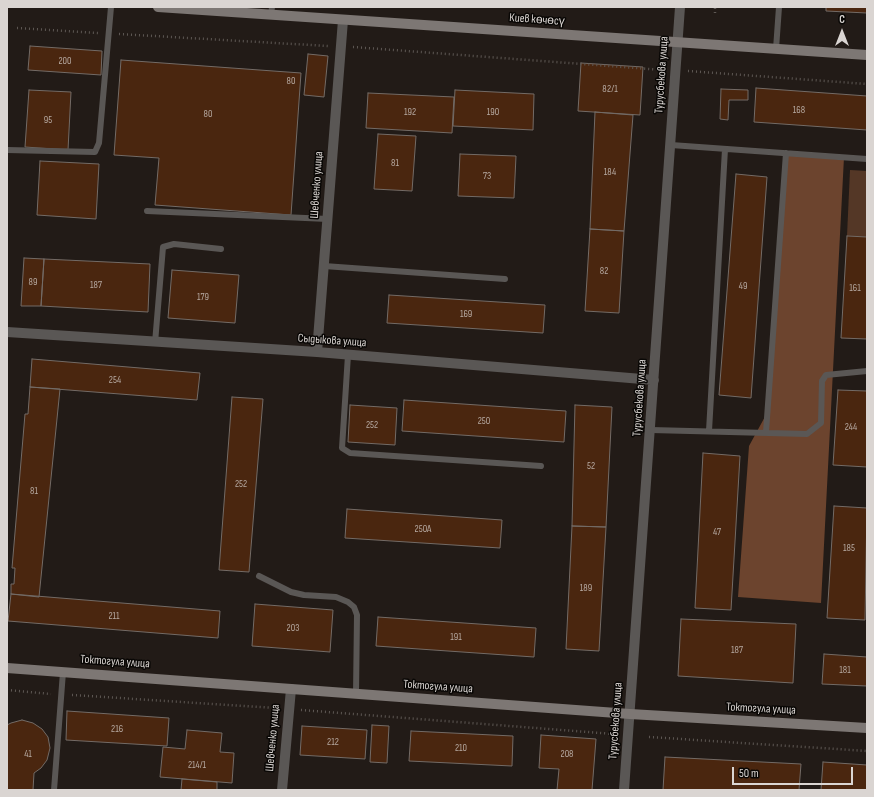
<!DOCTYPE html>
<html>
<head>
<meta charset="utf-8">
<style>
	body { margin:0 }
	#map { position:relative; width:874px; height:797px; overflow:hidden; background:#221b17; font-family:"Sofia Sans Condensed",sans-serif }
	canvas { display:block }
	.frame { position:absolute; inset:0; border:8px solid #dad5d2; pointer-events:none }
	.north { position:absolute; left:822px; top:12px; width:40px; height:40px; -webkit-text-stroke:3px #090705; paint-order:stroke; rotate:0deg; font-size:11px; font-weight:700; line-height:16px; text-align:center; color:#dad5d2 }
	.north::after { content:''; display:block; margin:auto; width:14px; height:18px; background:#dad5d2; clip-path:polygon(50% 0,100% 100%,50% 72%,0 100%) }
	.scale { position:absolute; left:732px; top:767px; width:121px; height:18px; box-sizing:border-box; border:2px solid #dad5d2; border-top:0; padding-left:5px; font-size:12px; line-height:14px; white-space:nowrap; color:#dad5d2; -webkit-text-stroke:3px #090705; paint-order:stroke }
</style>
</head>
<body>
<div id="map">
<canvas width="874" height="797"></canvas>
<div class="frame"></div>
<div class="north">С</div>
<div class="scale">50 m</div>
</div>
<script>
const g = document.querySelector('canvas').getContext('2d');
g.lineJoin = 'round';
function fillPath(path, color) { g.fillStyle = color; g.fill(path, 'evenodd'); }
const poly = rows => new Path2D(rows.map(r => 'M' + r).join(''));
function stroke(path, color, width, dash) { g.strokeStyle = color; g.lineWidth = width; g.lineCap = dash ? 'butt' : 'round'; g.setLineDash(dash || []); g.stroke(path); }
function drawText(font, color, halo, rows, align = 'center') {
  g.font = font + ' "Sofia Sans Condensed",sans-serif'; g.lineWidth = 3; g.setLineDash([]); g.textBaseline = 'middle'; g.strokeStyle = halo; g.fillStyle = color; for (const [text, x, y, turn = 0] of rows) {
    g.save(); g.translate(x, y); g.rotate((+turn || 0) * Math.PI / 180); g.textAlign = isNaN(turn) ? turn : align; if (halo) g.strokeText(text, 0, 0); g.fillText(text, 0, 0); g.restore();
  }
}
fillPath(poly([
	[850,170,867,171,867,237,847,236]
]), '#543726');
fillPath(poly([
	[786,153,844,157,821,603,738,597,749,446,767,413]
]), '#6c442e');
const building = poly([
	[826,7,867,7,867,13,826,11,826,7],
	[30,46,102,51,101,75,28,70,30,46],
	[308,54,328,56,324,97,304,95,308,54],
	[121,60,301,73,291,215,155,205,159,158,114,155,121,60],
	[581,63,643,67,640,115,578,111,581,63],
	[756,88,867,96,867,130,754,122,756,88],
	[721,89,748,90,748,100,729,100,728,120,720,119,721,89],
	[29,90,71,92,68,150,25,147,29,90],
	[455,90,534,94,533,130,453,126,455,90],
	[368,93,454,97,452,133,366,128,368,93],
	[595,112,633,115,624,231,590,229,595,112],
	[378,134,416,136,412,191,374,189,378,134],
	[460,154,516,156,514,198,458,196,460,154],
	[40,161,99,164,96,219,37,215,40,161],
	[736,174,767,177,751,398,719,395,736,174],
	[590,229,624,231,619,313,585,311,590,229],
	[847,236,867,237,867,339,841,338,847,236],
	[24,258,44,259,41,306,21,306,24,258],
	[44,259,150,264,148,312,41,306,44,259],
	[172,270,239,275,235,323,168,318,172,270],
	[389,295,545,305,543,333,387,323,389,295],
	[32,359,200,373,197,400,30,387,32,359],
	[30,387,60,389,39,597,11,594,11,584,14,584,15,568,12,568,25,414,28,414,30,387],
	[838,390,867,391,867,467,833,465,838,390],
	[232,397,263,399,249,572,219,570,232,397],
	[404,400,566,411,564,442,402,431,404,400],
	[350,405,397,408,395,445,348,442,350,405],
	[575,405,612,407,606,527,572,526,575,405],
	[703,453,740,456,731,610,695,608,703,453],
	[834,506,867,508,865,620,827,618,834,506],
	[347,509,502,520,500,548,345,538,347,509],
	[572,526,606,527,599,651,566,649,572,526],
	[11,594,220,611,218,638,8,621,11,594],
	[255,604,333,610,330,652,252,646,255,604],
	[378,617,536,628,534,657,376,646,378,617],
	[681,619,796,624,793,683,678,676,681,619],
	[824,654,867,657,867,686,822,684,824,654],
	[67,711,169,718,167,746,66,740,67,711],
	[22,720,33,723,42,729,48,737,50,748,47,760,41,768,34,773,33,790,7,790,7,725,11,723,22,720],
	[372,725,389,726,387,763,370,762,372,725],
	[302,726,367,730,365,759,300,755,302,726],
	[187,730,222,733,220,752,234,753,232,783,160,777,163,747,185,749,187,730],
	[411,731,513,736,512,766,409,761,411,731],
	[541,735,596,739,592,790,557,790,559,769,539,768,541,735],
	[665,757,801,764,799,790,663,790,665,757],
	[823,762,867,765,867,790,821,790,823,762],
	[182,779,217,782,217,790,181,790,182,779]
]);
fillPath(building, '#4a260f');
stroke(building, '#736b66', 1);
stroke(poly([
	[715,13,715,7],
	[17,28,98,33],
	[119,34,328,46],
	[353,47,663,70],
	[688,71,867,84],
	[7,690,51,694],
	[72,695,276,708],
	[301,710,614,734],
	[649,737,867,751]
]), '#5e5854', 2.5, [1, 3]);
stroke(poly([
	[271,15,272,7],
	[776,49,779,7],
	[671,145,867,159],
	[7,150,95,152,99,143,111,7],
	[147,211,328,219],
	[324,266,505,279],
	[155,343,163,247,174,244,221,249],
	[348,355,342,448,350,453,541,466],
	[651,430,807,434,821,423,822,381,826,375,867,371],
	[709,431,725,149],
	[766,432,786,153],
	[259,576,291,592,304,595,336,597,348,602,354,607,357,615,356,694],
	[54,790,63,672]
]), '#5a5755', 6);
stroke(poly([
	[7,332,317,352,654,380],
	[317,352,343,20],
	[282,790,291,689],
	[624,790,680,7]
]), '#5a5755', 10);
stroke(poly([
	[158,7,867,55],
	[7,668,630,714,867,728]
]), '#7d7774', 10);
drawText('10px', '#b6a9a1', null, [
	["200",65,61],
	["80",291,81],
	["82/1",610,89],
	["168",799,110],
	["192",410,112],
	["190",493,112],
	["80",208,114],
	["95",48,120],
	["81",395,163],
	["184",610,172],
	["73",487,176],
	["82",604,271],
	["89",33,282],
	["187",96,285],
	["49",743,286],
	["161",855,288],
	["179",203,297],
	["169",466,314],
	["254",115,380],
	["250",484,421],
	["252",372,425],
	["244",851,427],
	["52",591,466],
	["252",241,484],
	["81",34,491],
	["250А",423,529],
	["47",717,532],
	["185",849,548],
	["189",586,588],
	["211",114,616],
	["203",293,628],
	["191",456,637],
	["187",737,650],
	["181",845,670],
	["216",117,729],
	["212",333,742],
	["210",461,748],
	["41",28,754],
	["208",567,754],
	["214/1",197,765]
]);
drawText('12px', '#dad5d2', '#090705', [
	["Киев көчөсү",537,20,4],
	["Турусбекова улица",662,75,-86],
	["Шевченко улица",317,185,-86],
	["Сыдыкова улица",332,341,4],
	["Турусбекова улица",640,398,-86],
	["Токтогула улица",115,662,4],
	["Токтогула улица",438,687,4],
	["Токтогула улица",761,709,3],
	["Турусбекова улица",616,721,-86],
	["Шевченко улица",273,738,-85]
]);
</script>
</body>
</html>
